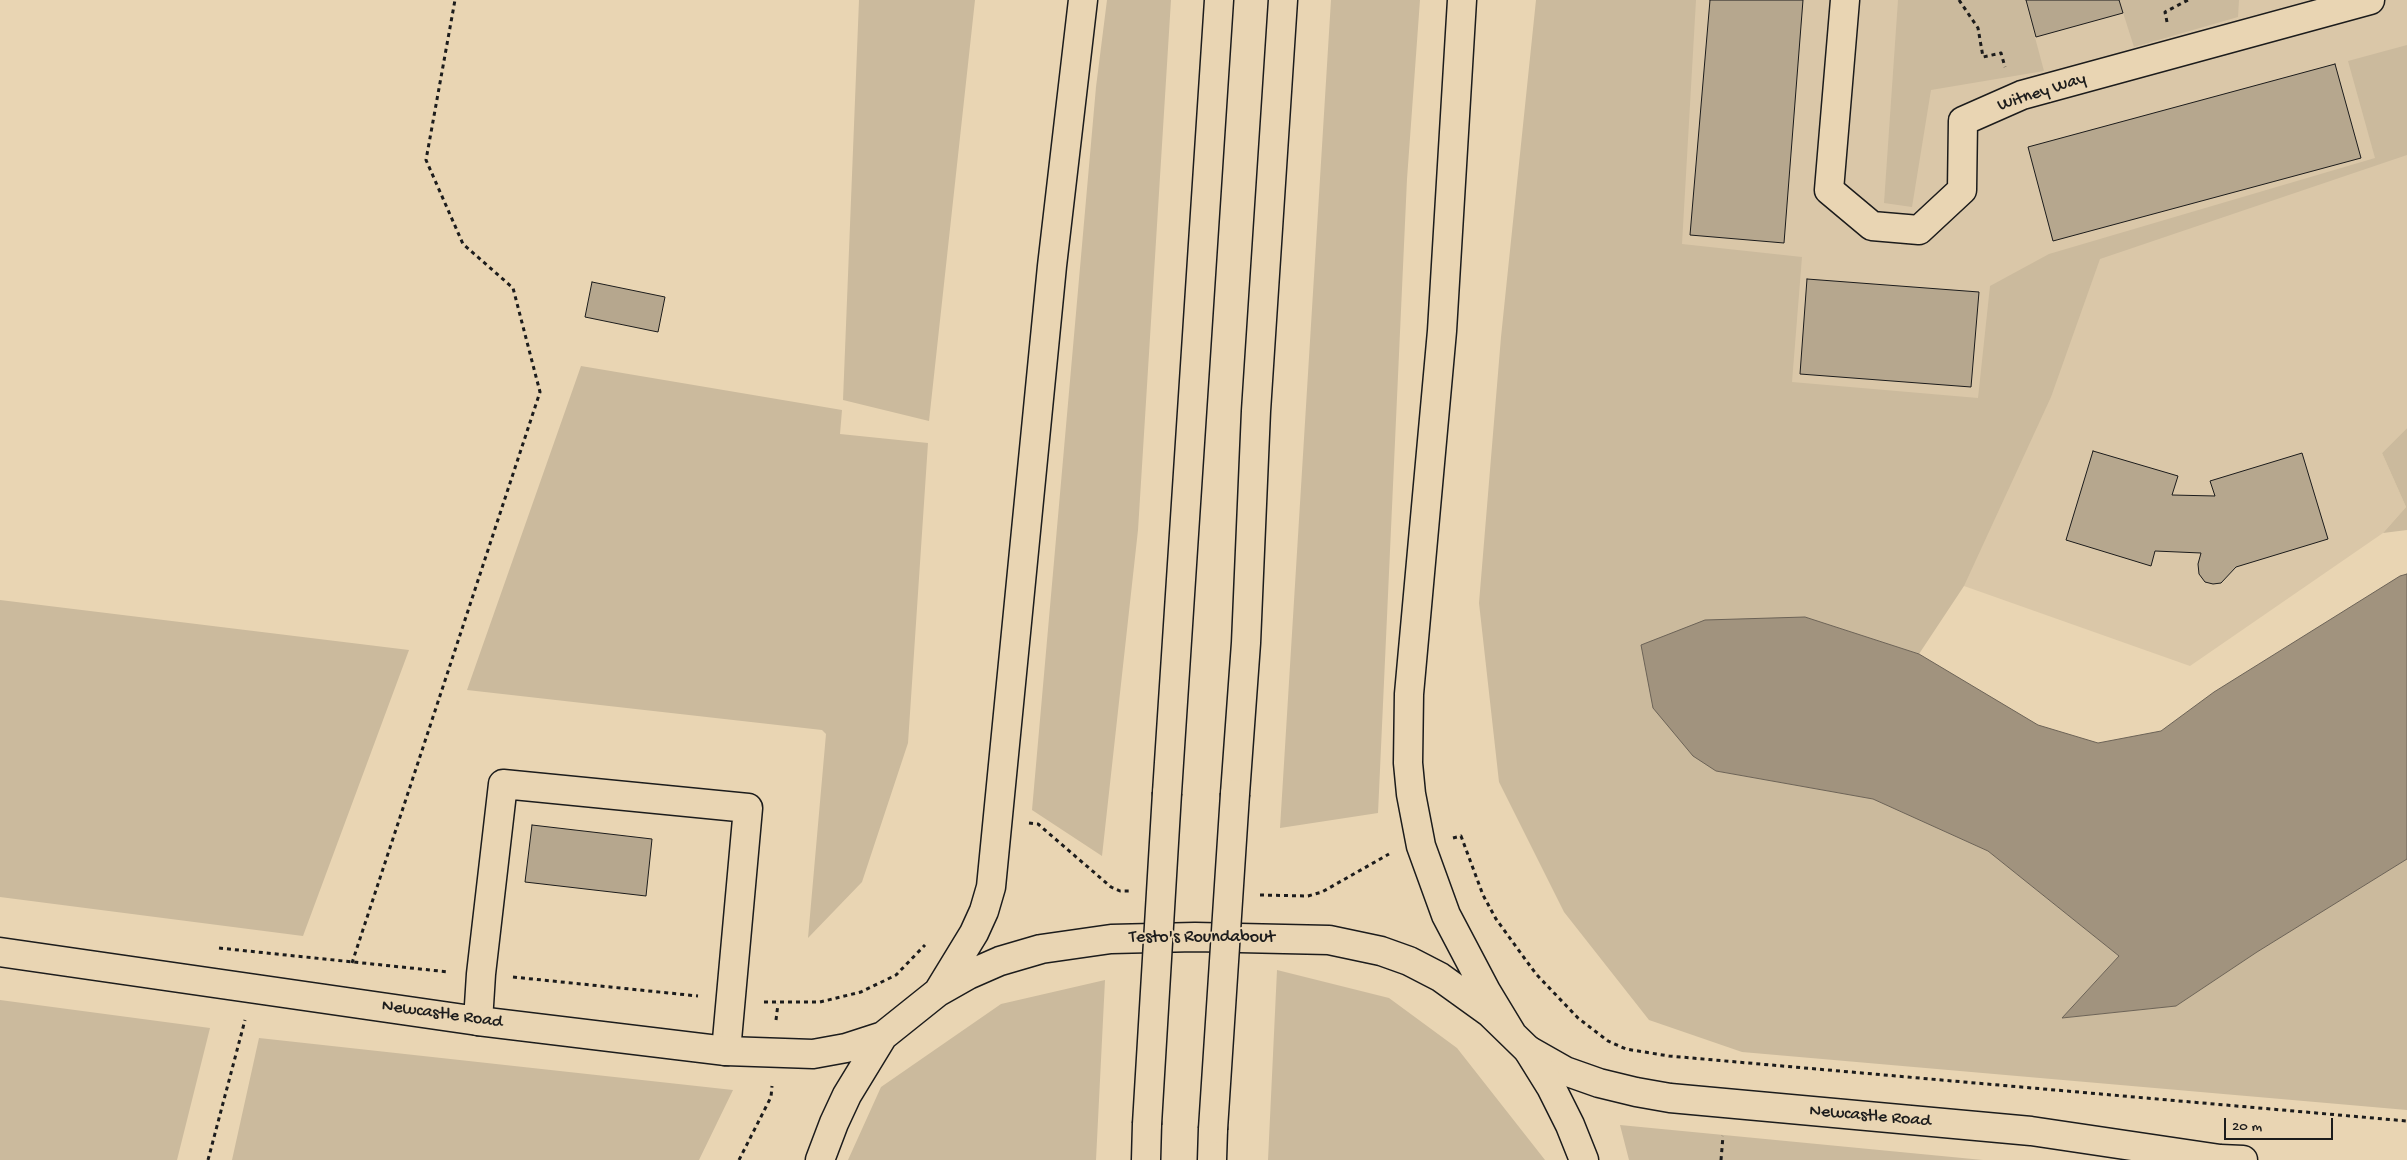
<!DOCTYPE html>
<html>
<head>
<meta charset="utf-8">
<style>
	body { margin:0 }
	#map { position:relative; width:2407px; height:1160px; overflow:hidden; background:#e9d5b3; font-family:"Gochi Hand",sans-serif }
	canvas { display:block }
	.scale { position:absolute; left:2224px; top:1118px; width:109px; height:22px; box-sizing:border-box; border:2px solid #1c1c1c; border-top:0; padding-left:6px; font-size:15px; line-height:18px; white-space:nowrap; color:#1c1c1c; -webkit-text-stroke:4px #e9d5b3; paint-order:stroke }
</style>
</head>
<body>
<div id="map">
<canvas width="2407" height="1160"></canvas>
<div class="scale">20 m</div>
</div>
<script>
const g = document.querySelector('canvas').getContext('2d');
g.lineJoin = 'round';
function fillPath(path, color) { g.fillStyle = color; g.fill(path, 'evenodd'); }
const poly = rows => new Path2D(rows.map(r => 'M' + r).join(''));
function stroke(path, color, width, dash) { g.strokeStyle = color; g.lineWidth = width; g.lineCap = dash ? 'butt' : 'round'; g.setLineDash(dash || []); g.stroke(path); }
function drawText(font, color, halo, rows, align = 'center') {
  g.font = font + ' "Gochi Hand",sans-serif'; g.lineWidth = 4; g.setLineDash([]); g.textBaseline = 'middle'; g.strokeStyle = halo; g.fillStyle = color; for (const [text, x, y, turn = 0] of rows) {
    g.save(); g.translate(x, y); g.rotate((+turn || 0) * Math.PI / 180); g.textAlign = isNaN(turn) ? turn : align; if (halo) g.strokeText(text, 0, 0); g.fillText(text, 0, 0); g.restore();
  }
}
fillPath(poly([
	[1616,0,2407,0,2407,428,2382,453,2406,507,2383,533,2190,666,1964,586,1593,442]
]), '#dac7a8');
fillPath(poly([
	[859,0,975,0,929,421,843,400],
	[1107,0,1171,0,1138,530,1102,856,1032,810,1096,87],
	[1331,0,1420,0,1407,179,1378,813,1280,828],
	[1536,0,1696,0,1682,244,1802,257,1792,382,1978,398,1990,286,2049,254,2375,158,2348,61,2407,45,2407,155,2100,259,2051,397,1964,586,1919,654,1805,617,1715,771,1873,799,1988,851,2119,956,2063,1018,2176,1006,2257,952,2407,859,2407,1110,1742,1052,1649,1020,1564,912,1499,782,1479,603,1501,337],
	[1898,0,2025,0,2044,71,1931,90,1912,207,1884,203],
	[2119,0,2239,0,2238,17,2134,47],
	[581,366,842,410,840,434,928,443,908,743,862,882,808,938,826,734,822,730,467,690],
	[2407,428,2407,530,2383,533,2406,507,2382,453],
	[0,600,409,650,303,936,0,897],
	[1277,970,1389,998,1457,1048,1545,1160,1268,1160],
	[1105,980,1096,1160,848,1160,881,1087,1001,1004],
	[0,1000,210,1028,177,1160,0,1160],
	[259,1038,733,1090,699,1160,232,1160],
	[1620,1125,1983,1160,1629,1160]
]), '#cbba9d');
const water = poly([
	[2407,574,2407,859,2257,952,2176,1006,2062,1018,2119,956,1988,851,1873,799,1716,771,1693,756,1653,708,1641,645,1705,620,1805,617,1919,654,2038,725,2098,743,2161,731,2214,692,2400,576,2407,574]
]);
fillPath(water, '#a1937e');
stroke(water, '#6c6357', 1);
const building = poly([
	[1710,0,1803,0,1784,243,1690,235,1710,0],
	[2026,0,2119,0,2123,13,2036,37,2026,0],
	[2335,64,2361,158,2053,241,2028,147,2335,64],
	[1807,279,1979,292,1971,387,1800,374,1807,279],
	[592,282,665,297,658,332,585,317,592,282],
	[2093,451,2178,476,2172,495,2215,496,2210,481,2302,453,2328,539,2236,567,2221,583,2213,584,2205,582,2199,574,2198,564,2201,553,2155,551,2151,566,2066,540,2093,451],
	[532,825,652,839,646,896,525,882,532,825]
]);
fillPath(building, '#b6a78e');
stroke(building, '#1c1c1c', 1);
const minor = poly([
	[1845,0,1829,190,1872,226,1919,230,1962,190,1963,121,2022,95,2370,0],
	[478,1021,481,974,503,784,748,808,726,1051]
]);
const major = poly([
	[1528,1050,1565,1071,1599,1083,1636,1092,1670,1098,2031,1131,2220,1159,2243,1160]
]);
const highway = poly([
	[1462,0,1442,331,1409,694,1408,763,1411,794,1421,846,1446,915,1486,991,1512,1034],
	[1167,793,1219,0],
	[1235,794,1246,643,1256,411,1283,0],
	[0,952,478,1021,726,1051,813,1054,846,1048,883,1036],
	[938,992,974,933,984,911,991,887,1052,266,1083,0],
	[820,1160,834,1123,847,1095,883,1036,938,992,968,975,1000,961,1041,949,1111,939,1195,937,1329,940,1381,951,1409,961,1440,977,1490,1013,1528,1050,1551,1087,1570,1125,1584,1160],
	[1146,1160,1147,1124],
	[1212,1160,1213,1129]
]);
stroke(minor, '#1c1c1c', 31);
stroke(major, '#1c1c1c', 31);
stroke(highway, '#1c1c1c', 31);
stroke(poly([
	[1959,0,1978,28,1983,57,2001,53,2005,67],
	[2167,22,2165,12,2188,0],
	[1029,823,1038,824,1111,887,1120,891,1129,891],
	[1453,838,1461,836,1483,895,1496,919,1536,974,1578,1018,1608,1041,1626,1049,1669,1056,2407,1121],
	[1260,895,1308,896,1322,892,1389,854],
	[219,948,449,972],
	[352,963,540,392,513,288,463,244,426,160,455,0],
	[513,977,698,996],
	[764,1002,820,1002,861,992,896,975,925,945],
	[776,1020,778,1004],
	[208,1160,245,1020],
	[739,1160,771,1097,772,1086],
	[1721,1160,1723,1136]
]), '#1c1c1c', 3, [4, 4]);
stroke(minor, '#e9d5b3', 28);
stroke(major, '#e9d5b3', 28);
stroke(highway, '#e9d5b3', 28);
const highwayBridge = poly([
	[1147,1124,1167,793],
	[1213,1129,1235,794]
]);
stroke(highwayBridge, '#1c1c1c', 31, []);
stroke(highwayBridge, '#e9d5b3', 28);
drawText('18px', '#1c1c1c', '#e9d5b3', [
	["Witney Way",2042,93,-18],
	["Testo's Roundabout",1202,938],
	["Newcastle Road",442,1015,8],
	["Newcastle Road",1870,1117,5]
]);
</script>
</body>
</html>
